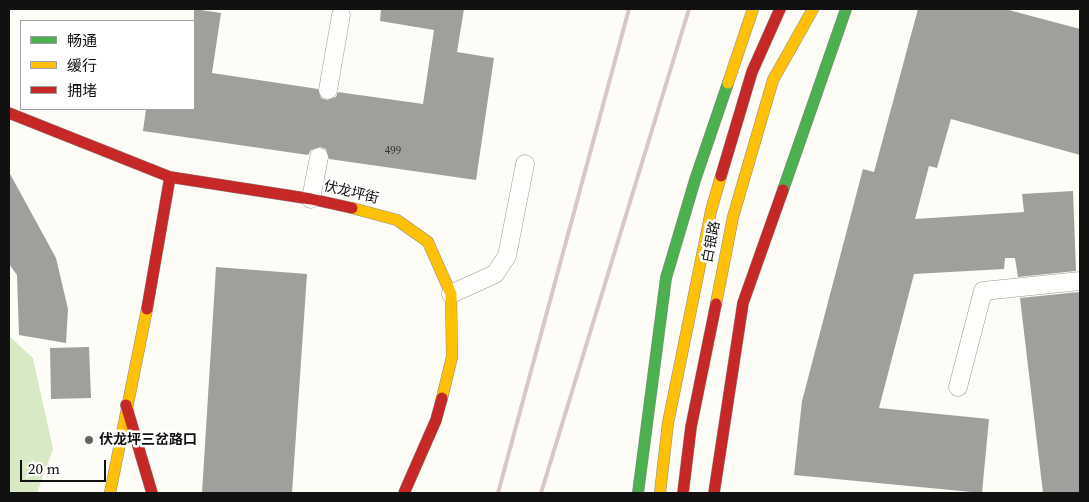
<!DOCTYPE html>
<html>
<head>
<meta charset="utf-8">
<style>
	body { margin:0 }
	#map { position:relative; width:1089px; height:502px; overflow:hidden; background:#fdfcf7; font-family:"Source Serif 4","Noto Sans SC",serif }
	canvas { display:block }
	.frame { position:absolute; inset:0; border:10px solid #111; pointer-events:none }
	.legend { position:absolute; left:20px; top:20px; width:175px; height:90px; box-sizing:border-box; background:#fff; border:1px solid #a0a0a0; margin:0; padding:6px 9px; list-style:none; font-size:15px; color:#111 }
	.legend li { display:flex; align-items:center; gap:10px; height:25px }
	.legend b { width:25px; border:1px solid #a0a0a0 }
	.scale { position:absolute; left:20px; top:460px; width:86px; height:22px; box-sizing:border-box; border:2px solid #111; border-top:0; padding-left:6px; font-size:15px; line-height:18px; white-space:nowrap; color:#111; -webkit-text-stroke:4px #fff; paint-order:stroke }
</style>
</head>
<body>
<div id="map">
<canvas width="1089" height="502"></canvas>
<div class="frame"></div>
<ul class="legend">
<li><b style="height:6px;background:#4caf50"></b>畅通</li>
<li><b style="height:6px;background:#ffc107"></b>缓行</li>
<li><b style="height:6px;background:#c62828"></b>拥堵</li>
</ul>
<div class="scale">20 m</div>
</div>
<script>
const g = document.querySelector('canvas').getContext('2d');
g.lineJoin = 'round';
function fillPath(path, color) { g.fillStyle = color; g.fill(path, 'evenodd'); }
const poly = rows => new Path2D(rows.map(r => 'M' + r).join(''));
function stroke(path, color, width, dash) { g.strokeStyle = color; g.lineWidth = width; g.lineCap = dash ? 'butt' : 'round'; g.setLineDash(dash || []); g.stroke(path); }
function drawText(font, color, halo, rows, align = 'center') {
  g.font = font + ' "Source Serif 4","Noto Sans SC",serif'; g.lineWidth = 5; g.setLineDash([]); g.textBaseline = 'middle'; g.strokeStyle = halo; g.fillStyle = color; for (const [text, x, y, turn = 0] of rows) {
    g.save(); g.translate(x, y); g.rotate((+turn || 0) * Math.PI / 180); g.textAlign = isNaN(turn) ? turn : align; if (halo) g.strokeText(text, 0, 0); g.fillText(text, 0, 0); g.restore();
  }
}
fillPath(poly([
	[9,336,33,358,53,449,37,493,9,493]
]), '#d8eac5');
fillPath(poly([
	[194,9,221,13,212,73,318,89,321,98,327,100,336,97,338,92,423,104,434,30,380,21,381,9,464,9,457,52,494,58,476,180,329,159,326,149,320,147,311,150,308,155,143,131,146,109,194,109],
	[918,9,1005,9,1080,29,1080,155,951,119,937,168,929,166,915,219,1024,212,1022,194,1073,191,1076,271,1018,277,1015,258,1005,258,1004,269,914,274,879,408,989,419,982,493,794,475,802,401,863,169,874,172],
	[9,172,56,258,68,309,66,343,19,335,17,275,9,264],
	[216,267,307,274,292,493,202,493],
	[1079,292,1080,493,1043,493,1020,298],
	[89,347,91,398,51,399,50,348]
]), '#a19f9c');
const lane = poly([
	[328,90,341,15],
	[311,199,319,157],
	[451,294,495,274,507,256,525,164],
	[958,387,983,291,1080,281]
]);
const fast = poly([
	[783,190,846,9],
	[638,493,666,278,695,180,728,83]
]);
const slow = poly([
	[728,83,753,9],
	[352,208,397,220,428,242,451,294,452,357,442,398],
	[716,304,733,217,773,80,813,9],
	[110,493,147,309],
	[660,493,668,423,711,211,721,176]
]);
const jam = poly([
	[9,113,170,177,311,199,352,208],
	[721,176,752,72,780,9],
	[147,309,170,177],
	[126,405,152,493],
	[404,493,436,420,442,398],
	[683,493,691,427,716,304],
	[714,493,743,303,783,190]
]);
stroke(lane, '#979795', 19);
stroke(fast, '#8e8d8b', 12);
stroke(slow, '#8e8d8b', 12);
stroke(jam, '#8e8d8b', 12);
stroke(lane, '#fffffe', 18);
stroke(fast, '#4caf50', 11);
stroke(slow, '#ffc107', 11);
stroke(jam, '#c62828', 11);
stroke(poly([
	[498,493,629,9],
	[541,493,689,9]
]), '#d9c6c7', 4);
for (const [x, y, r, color] of [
	[89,440,5,"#646362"]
]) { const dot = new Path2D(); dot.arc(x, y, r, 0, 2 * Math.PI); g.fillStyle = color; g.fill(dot); stroke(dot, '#fff', 2); }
drawText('11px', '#353434', null, [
	["499",393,151]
]);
drawText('14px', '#111', '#fff', [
	["伏龙坪街",351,193,14],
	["白银路",712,242,-79]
]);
drawText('bold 14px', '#111', '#fff', [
	["伏龙坪三岔路口",99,440]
], 'left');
</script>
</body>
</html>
